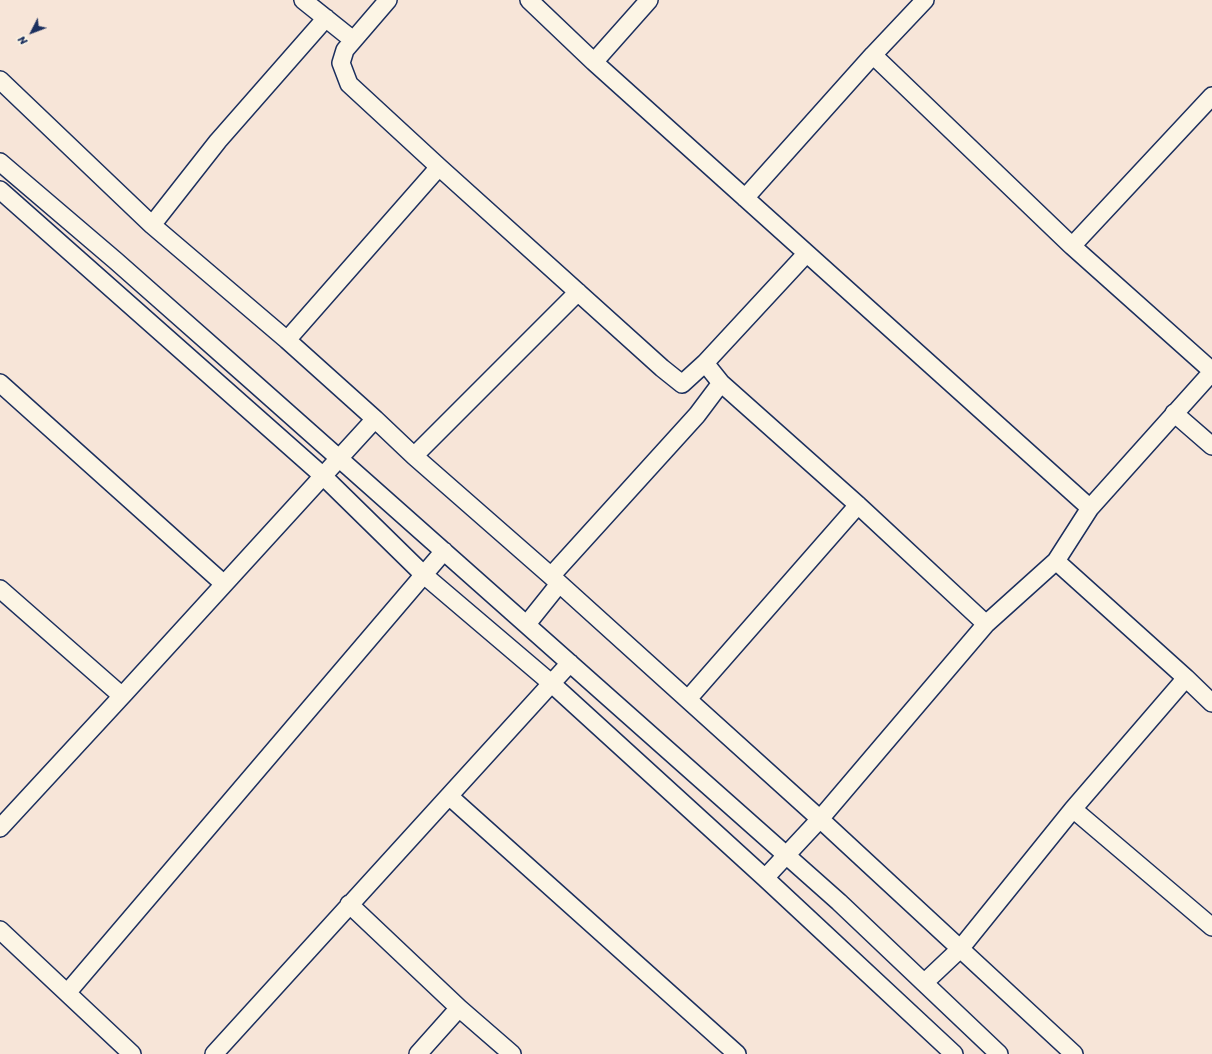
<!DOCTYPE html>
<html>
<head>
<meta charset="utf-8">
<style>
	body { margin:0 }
	#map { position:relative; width:1212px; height:1054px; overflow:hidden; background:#f7e5d8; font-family:Sriracha,sans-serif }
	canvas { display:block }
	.north { position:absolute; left:12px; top:12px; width:40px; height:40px; -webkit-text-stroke:3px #fcf5e5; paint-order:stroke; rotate:228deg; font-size:11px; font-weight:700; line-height:16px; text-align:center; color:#1b2f5e }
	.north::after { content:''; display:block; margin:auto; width:14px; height:18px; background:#1b2f5e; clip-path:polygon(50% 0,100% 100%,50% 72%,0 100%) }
</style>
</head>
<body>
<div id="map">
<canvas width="1212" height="1054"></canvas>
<div class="north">N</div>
</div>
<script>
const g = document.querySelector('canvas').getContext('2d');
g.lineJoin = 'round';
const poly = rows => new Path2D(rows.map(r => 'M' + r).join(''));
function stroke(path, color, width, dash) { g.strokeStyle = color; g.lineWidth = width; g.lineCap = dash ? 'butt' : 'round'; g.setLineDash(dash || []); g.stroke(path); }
const street = poly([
	[303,0,353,40],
	[388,0,345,50,341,63,349,84,439,167,662,368,682,384,705,363,806,254],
	[529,0,594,62,1090,508],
	[873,55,1072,246],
	[594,62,649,0],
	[0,80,152,225,287,340,375,419,414,456,551,576,820,819,1074,1054],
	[1212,96,1072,246,1212,371],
	[0,162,116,261,253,382,839,902,999,1054],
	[0,190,322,475,424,575,551,683,765,878,954,1054],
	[745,198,873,55,925,0],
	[152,225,218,141,326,18],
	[287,340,439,167],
	[705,363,721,383,858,505,986,624],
	[0,383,224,584],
	[1174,413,1212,446],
	[414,456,578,292],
	[551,576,697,415,721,383],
	[0,589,122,696,0,828],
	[527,624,559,584],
	[1186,678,1212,703],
	[122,696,375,419],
	[688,699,858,505],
	[449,796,737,1054],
	[1073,809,1212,927],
	[765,878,820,819,986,624,1056,561,1090,508,1212,372],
	[349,904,459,1008,418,1054],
	[0,930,132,1054],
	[924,983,960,949,1073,809,1186,678,1056,561],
	[67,993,444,551],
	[459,1008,512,1054],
	[214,1054,570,663]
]);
stroke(street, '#1b2f5e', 20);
stroke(street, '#fcf5e5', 17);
</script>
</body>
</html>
